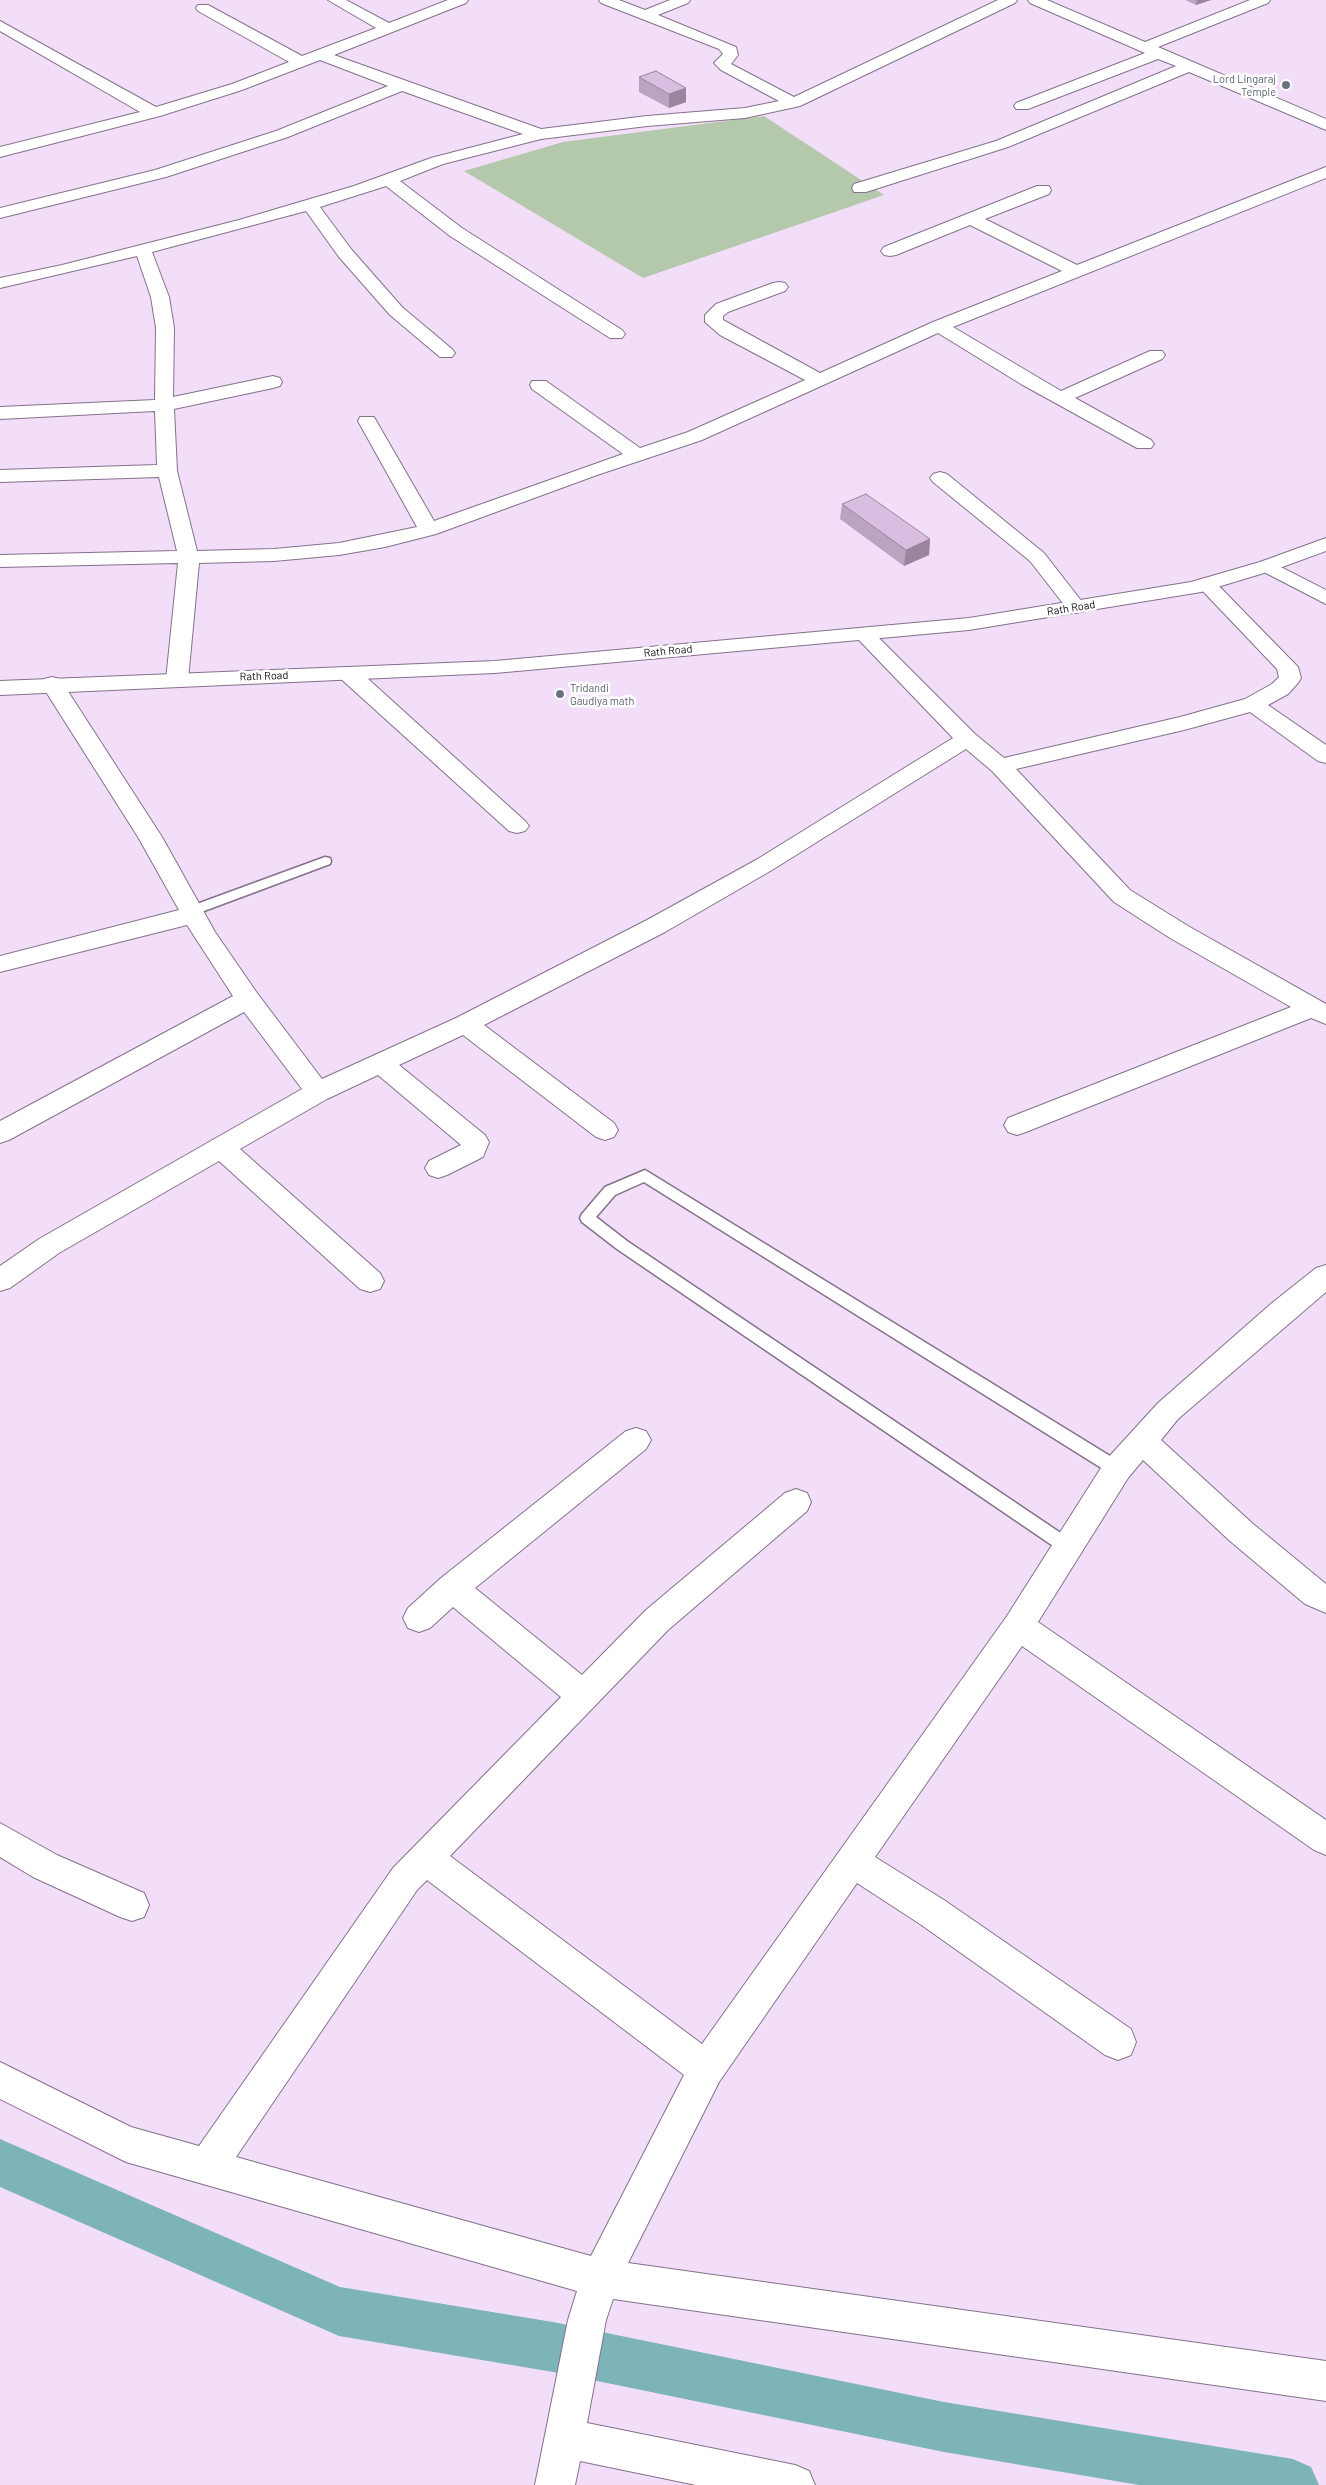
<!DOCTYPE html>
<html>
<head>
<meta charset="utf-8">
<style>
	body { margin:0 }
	canvas { display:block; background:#f3def9 }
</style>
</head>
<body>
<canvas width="1326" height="2485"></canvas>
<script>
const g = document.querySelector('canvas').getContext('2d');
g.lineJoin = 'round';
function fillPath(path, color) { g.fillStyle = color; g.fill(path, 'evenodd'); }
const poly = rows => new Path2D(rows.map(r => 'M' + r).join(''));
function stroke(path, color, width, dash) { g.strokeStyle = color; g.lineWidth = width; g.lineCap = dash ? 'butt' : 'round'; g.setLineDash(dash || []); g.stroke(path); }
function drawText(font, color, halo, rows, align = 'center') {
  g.font = font + ' Barlow,sans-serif'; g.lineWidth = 5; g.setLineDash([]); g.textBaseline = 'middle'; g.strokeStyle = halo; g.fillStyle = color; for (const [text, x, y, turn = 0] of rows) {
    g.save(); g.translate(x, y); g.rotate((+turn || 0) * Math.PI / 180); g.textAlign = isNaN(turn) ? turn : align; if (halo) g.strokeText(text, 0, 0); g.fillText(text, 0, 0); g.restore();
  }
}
fillPath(poly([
	[764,116,884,195,643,278,464,171,563,142]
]), '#b4c8ab');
fillPath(poly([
	[0,2139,340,2287,553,2322,944,2402,1293,2459,1311,2467,1319,2485,1139,2485,944,2452,553,2372,339,2336,0,2187,0,2139]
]), '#7db4ba');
const service = poly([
	[325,857,330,858,331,861,330,864,196,914,186,914,184,911,186,908,325,857],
	[645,1170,1123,1464,1125,1469,1123,1474,1117,1476,1111,1474,644,1182,615,1195,596,1217,627,1241,1074,1542,1076,1547,1074,1552,1068,1554,1062,1552,617,1249,582,1222,580,1218,582,1214,605,1187,645,1170]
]);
const minor = poly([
	[328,0,346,0,389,23,448,0,468,0,466,3,334,55,541,129,647,116,745,108,779,101,721,70,714,63,723,54,719,49,601,3,599,0,619,0,645,10,670,0,690,0,688,3,658,15,736,47,738,55,731,64,794,97,998,0,1017,0,1015,3,800,106,745,118,647,126,541,139,443,164,400,181,462,228,622,330,625,334,622,338,610,338,450,236,386,186,320,207,351,249,402,307,452,349,455,353,452,357,440,357,390,315,339,257,306,211,152,252,169,297,174,328,173,397,273,376,280,378,282,382,280,386,273,388,174,409,177,471,197,551,274,549,339,543,417,527,358,421,360,417,374,417,434,521,623,454,532,389,530,385,532,381,546,381,640,448,688,432,805,380,720,335,705,322,705,315,716,304,773,283,779,282,785,283,788,287,785,291,728,312,723,316,723,320,820,373,933,322,1062,271,970,225,896,255,890,256,884,255,881,251,884,247,1037,186,1049,186,1051,190,1049,194,985,219,1077,265,1326,167,1326,178,953,327,1061,391,1150,351,1162,351,1165,355,1162,359,1075,398,1151,440,1154,444,1151,448,1137,448,1021,384,938,333,702,440,597,475,436,534,385,547,339,555,274,561,199,563,188,680,185,685,177,687,169,685,166,680,178,563,0,567,0,555,177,551,159,477,0,482,0,470,157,465,155,411,0,419,0,407,155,400,156,328,151,297,137,256,0,288,0,278,62,265,239,220,354,186,431,158,523,134,402,91,288,137,166,177,0,218,0,208,155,170,276,131,388,86,320,60,242,90,160,116,0,157,0,147,140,112,0,31,0,21,156,107,232,84,289,62,198,11,196,8,198,5,208,5,302,56,376,28,328,0],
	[1028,0,1047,0,1145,42,1250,0,1270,0,1268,3,1158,47,1326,119,1326,130,1189,72,1008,147,866,192,854,192,852,188,854,184,996,141,1176,66,1158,59,1028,109,1016,109,1014,106,1016,103,1145,53,1030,3,1028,0],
	[940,472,947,474,1044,553,1086,607,1083,611,1076,613,1069,611,1030,561,933,482,930,478,933,474,940,472],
	[1267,560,1326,590,1326,604,1260,570,1257,566,1260,562,1267,560],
	[1206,578,1213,580,1298,667,1301,678,1298,683,1288,694,1268,705,1326,745,1326,763,1318,761,1250,712,1184,730,1016,769,1130,890,1188,926,1326,1004,1326,1024,1311,1018,1026,1132,1017,1135,1008,1132,1004,1125,1008,1118,1291,1007,1170,938,1114,902,992,771,966,749,772,870,665,932,484,1025,614,1123,618,1130,614,1137,605,1140,596,1137,463,1035,399,1065,485,1135,489,1142,483,1157,447,1175,438,1178,429,1175,425,1168,429,1161,461,1145,378,1075,327,1099,240,1149,380,1273,384,1281,380,1289,370,1292,360,1289,219,1161,59,1253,10,1288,0,1291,0,1266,39,1239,302,1089,244,1012,9,1140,0,1143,0,1121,233,996,187,925,0,972,0,956,179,910,138,837,41,684,44,679,52,677,60,679,162,837,215,932,257,993,322,1079,456,1018,647,920,756,860,953,738,857,638,853,634,857,630,864,628,871,630,975,734,1004,758,1180,717,1245,699,1272,684,1279,677,1277,669,1196,584,1199,580,1206,578],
	[348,667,356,668,525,821,529,826,525,831,517,833,509,831,340,678,337,673,340,668,348,667],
	[1326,1265,1326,1292,1178,1419,1161,1440,1252,1523,1326,1584,1326,1613,1305,1604,1230,1541,1143,1460,1128,1478,1038,1622,1326,1820,1326,1855,1314,1850,1022,1646,875,1857,944,1900,1131,2029,1136,2042,1131,2055,1118,2060,1105,2055,920,1924,857,1883,719,2082,628,2263,1326,2361,1326,2401,613,2299,606,2320,587,2423,795,2465,809,2471,815,2485,696,2485,580,2461,575,2485,535,2485,568,2320,577,2291,126,2162,0,2099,0,2062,131,2127,199,2146,393,1868,561,1697,453,1607,430,1628,419,1632,408,1628,403,1618,408,1608,441,1578,626,1431,636,1428,646,1431,651,1440,646,1449,475,1588,582,1675,646,1610,785,1493,796,1489,807,1493,811,1502,807,1511,668,1630,450,1856,702,2044,1007,1616,1106,1460,1158,1403,1272,1303,1316,1268,1326,1265],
	[427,1880,684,2075,591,2256,236,2157,417,1890,427,1880],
	[0,1823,57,1855,144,1893,149,1905,144,1917,132,1921,120,1917,33,1877,0,1857,0,1823]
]);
const tertiary = poly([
	[1326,538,1326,551,1274,570,1201,592,969,630,495,673,0,695,0,681,495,661,969,618,1191,582,1260,562,1326,538]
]);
stroke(service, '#85718a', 3);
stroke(minor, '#85718a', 2);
stroke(tertiary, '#85718a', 2);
fillPath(service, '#fff');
fillPath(minor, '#fff');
fillPath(tertiary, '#fff');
fillPath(poly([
	[1185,0,1211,0,1196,5],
	[639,77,686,88,686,102,669,108,639,92],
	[842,504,930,539,929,555,904,566,840,519]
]), '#bba3c2');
fillPath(poly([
	[1197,0,1211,0,1196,5],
	[686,88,686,102,669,108,669,94],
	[930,539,929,555,904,566,906,550]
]), '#99859e');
const building = poly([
	[656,71,686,88,669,94,639,77,656,71],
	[866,494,930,539,906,550,842,504,866,494]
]);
fillPath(building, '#dabee1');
stroke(building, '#99859e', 1);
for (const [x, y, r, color] of [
	[1286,85,5,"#6b7280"],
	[560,694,5,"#6b7280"]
]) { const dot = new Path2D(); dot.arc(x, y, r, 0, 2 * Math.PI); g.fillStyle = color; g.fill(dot); stroke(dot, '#fff', 2); }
drawText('11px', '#5b616d', '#fff', [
	["Lord Lingaraj",1276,79],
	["Temple",1276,92],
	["Tridandi",570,688,"left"],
	["Gaudiya math",570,701,"left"]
], 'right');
drawText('11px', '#120b14', '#fff', [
	["Rath Road",1071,608,-9],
	["Rath Road",668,651,-5],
	["Rath Road",264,676,-2]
]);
</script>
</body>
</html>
